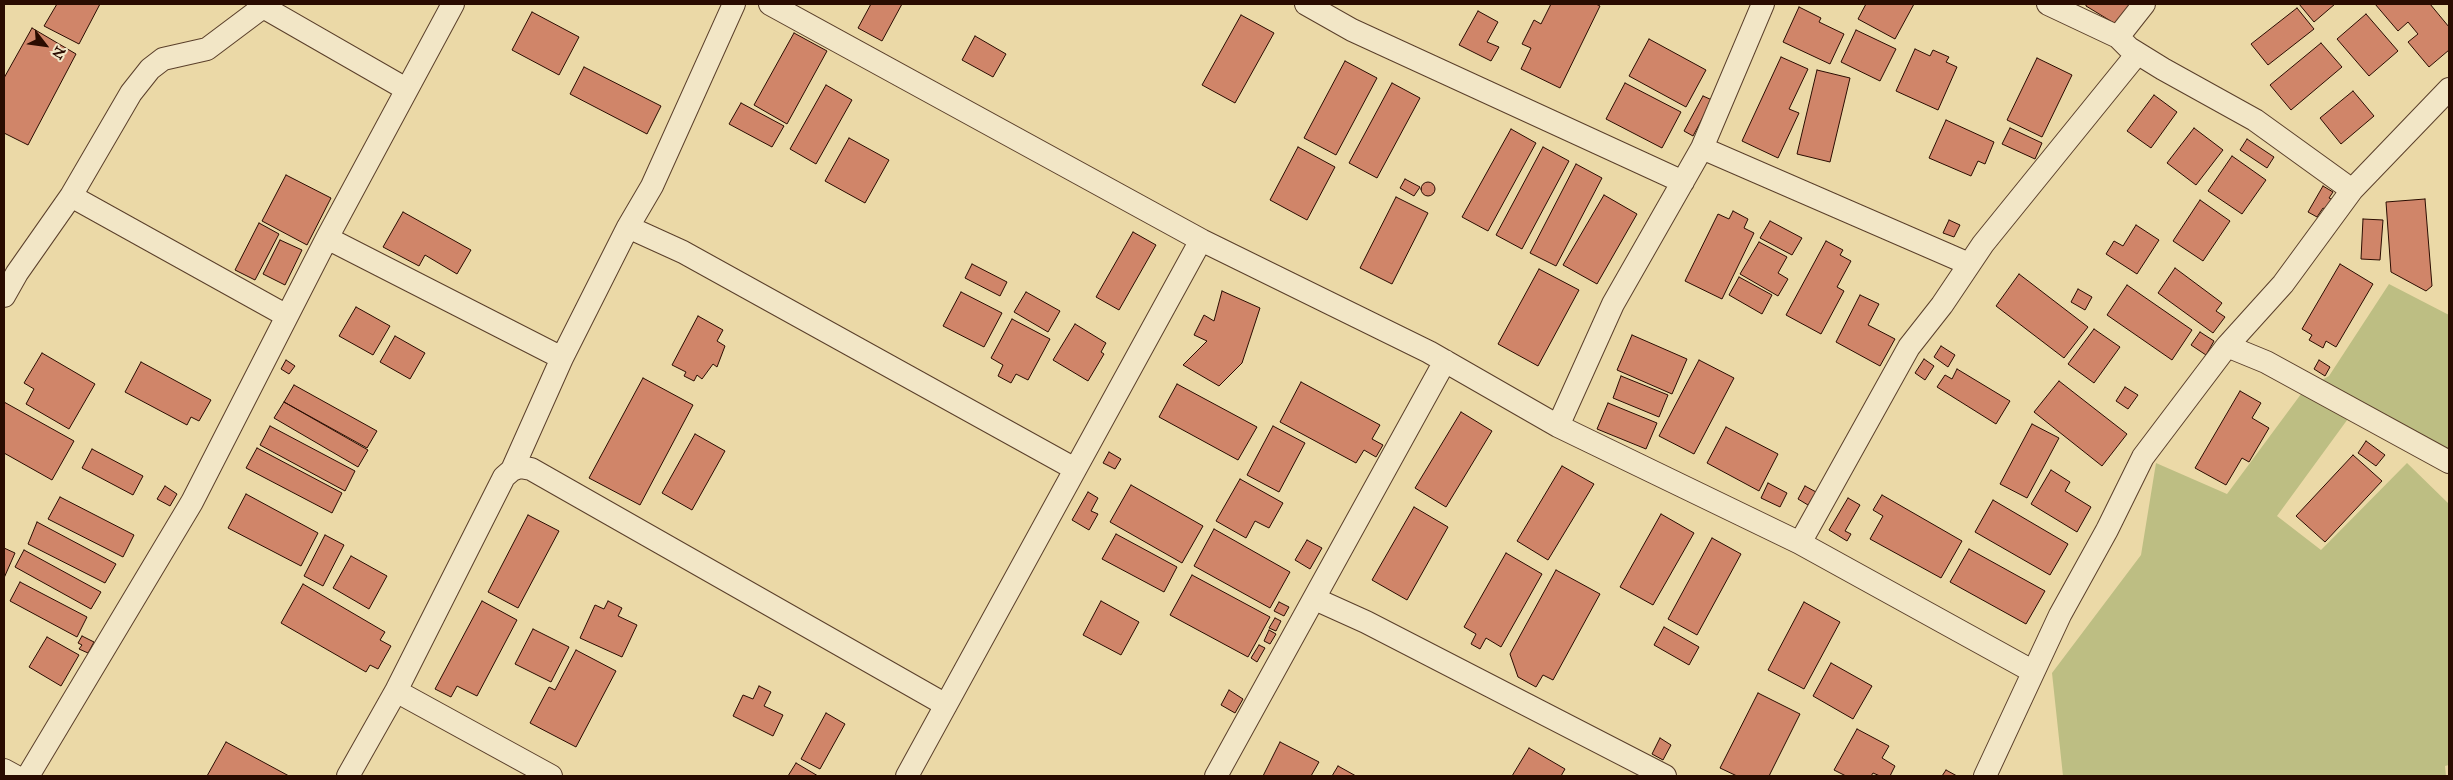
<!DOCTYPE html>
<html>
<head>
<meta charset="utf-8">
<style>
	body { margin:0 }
	#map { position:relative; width:2453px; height:780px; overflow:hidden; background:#ebd9a7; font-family:"IM FELL Great Primer",serif }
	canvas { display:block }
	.frame { position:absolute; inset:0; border:5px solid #2a0c01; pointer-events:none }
	.north { position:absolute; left:20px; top:20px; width:50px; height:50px; -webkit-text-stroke:4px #f2e6c6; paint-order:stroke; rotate:120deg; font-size:14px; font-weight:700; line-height:20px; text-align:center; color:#2a0c01 }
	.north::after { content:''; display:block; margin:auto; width:18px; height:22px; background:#2a0c01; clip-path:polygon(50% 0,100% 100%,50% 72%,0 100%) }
</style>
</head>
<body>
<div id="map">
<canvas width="2453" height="780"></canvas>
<div class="frame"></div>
<div class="north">N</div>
</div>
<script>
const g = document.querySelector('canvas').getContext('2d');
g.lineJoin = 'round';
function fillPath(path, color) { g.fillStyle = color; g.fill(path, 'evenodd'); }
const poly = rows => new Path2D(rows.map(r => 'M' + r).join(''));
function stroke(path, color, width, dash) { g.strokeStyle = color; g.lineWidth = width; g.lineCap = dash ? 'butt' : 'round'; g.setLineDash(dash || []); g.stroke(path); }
fillPath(poly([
	[2389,284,2449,315,2449,450,2361,401,2277,516,2321,550,2407,463,2449,504,2449,765,2445,766,2446,776,2063,776,2052,673,2141,555,2156,463,2227,494,2304,390,2329,376]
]), '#bdbe83');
const building = poly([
	[57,4,100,4,79,44,44,26,57,4],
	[871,4,902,4,882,41,858,28,871,4],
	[1551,4,1596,4,1600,6,1560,88,1521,69,1531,48,1522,44,1534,20,1541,24,1551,4],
	[1866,4,1914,4,1895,39,1858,19,1866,4],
	[2086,4,2137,4,2135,11,2114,23,2086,6,2086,4],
	[2299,4,2335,4,2314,22,2299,4],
	[2375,4,2430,4,2449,27,2449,50,2429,67,2408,42,2418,34,2408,22,2398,31,2375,4],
	[1799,7,1821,18,1819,22,1844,34,1830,64,1783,42,1799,7],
	[2297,8,2314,29,2268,65,2251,44,2297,8],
	[1478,11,1498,22,1487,42,1499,47,1491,61,1459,45,1478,11],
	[532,12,579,37,559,75,512,50,532,12],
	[2366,14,2398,51,2369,76,2337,39,2366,14],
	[1241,15,1274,33,1235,103,1202,85,1241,15],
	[32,28,76,54,28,145,4,133,4,78,32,28],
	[1856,30,1896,49,1880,81,1841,62,1856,30],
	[794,33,827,51,787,124,754,105,794,33],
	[975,36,1006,54,993,77,962,60,975,36],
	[1649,39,1706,70,1686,107,1629,76,1649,39],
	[2321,43,2342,67,2291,110,2270,85,2321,43],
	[1915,49,1930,56,1933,50,1949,57,1946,62,1957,67,1938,110,1896,91,1915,49],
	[1781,57,1808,69,1789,109,1799,113,1778,158,1742,141,1781,57],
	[2037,58,2072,75,2042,137,2007,120,2037,58],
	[1345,61,1377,78,1336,155,1304,138,1345,61],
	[584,67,661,106,647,134,570,94,584,67],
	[1817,70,1850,78,1830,162,1797,154,1817,70],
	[1392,83,1420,98,1377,178,1349,163,1392,83],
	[1625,83,1681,112,1662,148,1606,119,1625,83],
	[826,85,852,100,816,164,790,149,826,85],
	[2353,91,2374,116,2341,144,2320,118,2353,91],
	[2154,95,2177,112,2151,148,2127,131,2154,95],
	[1703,96,1712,100,1693,136,1684,131,1703,96],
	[741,103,784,126,772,147,729,124,741,103],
	[1946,120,1994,142,1985,164,1978,161,1971,176,1929,158,1946,120],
	[2010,128,2042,143,2035,159,2002,144,2010,128],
	[2194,128,2223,150,2196,185,2167,163,2194,128],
	[1511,129,1536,143,1488,231,1462,217,1511,129],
	[849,138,889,160,865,203,825,181,849,138],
	[2247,139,2274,157,2267,168,2240,150,2247,139],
	[1298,147,1335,167,1307,220,1270,200,1298,147],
	[1543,147,1569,161,1522,249,1496,235,1543,147],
	[2232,156,2266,180,2242,214,2208,191,2232,156],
	[1576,164,1602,178,1556,266,1530,253,1576,164],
	[286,175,331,198,307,245,262,221,286,175],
	[1405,179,1420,187,1414,196,1400,188,1405,179],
	'1421 189a7 7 0 1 1 14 0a7 7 0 1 1-14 0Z',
	[2323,186,2333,192,2329,198,2333,200,2327,210,2323,208,2317,217,2308,212,2323,186],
	[1604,195,1637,214,1597,284,1563,265,1604,195],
	[1396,197,1428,213,1392,284,1360,268,1396,197],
	[2425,199,2432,286,2426,291,2391,272,2386,202,2425,199],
	[2200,200,2230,221,2203,261,2173,241,2200,200],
	[1733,211,1748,219,1744,228,1754,233,1722,299,1685,281,1718,214,1729,219,1733,211],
	[403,212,471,250,457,274,425,255,419,266,383,247,403,212],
	[2363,219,2383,220,2380,260,2361,259,2363,219],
	[1949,220,1960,225,1954,237,1943,233,1949,220],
	[1770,221,1802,238,1792,255,1760,238,1770,221],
	[259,223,279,234,255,280,235,270,259,223],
	[2136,225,2159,240,2137,274,2106,254,2114,241,2123,246,2136,225],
	[1133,232,1156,245,1119,310,1096,297,1133,232],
	[280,240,302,250,285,285,263,274,280,240],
	[1826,241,1843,250,1840,255,1851,261,1837,287,1844,291,1821,334,1786,315,1826,241],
	[1759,242,1787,257,1778,273,1788,279,1778,296,1740,274,1759,242],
	[972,264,1007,282,1000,296,965,278,972,264],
	[2340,264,2373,284,2336,347,2326,341,2323,348,2309,340,2312,335,2302,329,2340,264],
	[2175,268,2222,303,2216,311,2225,317,2213,333,2158,293,2175,268],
	[1539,269,1579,290,1538,366,1498,344,1539,269],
	[2019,274,2088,327,2064,358,1996,306,2019,274],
	[1739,277,1772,295,1762,314,1729,295,1739,277],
	[2127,285,2192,330,2172,360,2107,315,2127,285],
	[2078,289,2092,297,2085,310,2071,302,2078,289],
	[1222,291,1260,308,1242,363,1219,386,1183,365,1207,341,1194,335,1204,315,1214,321,1222,291],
	[961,292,1002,313,984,347,943,326,961,292],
	[1026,292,1060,311,1048,332,1014,312,1026,292],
	[1860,295,1879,304,1868,325,1895,339,1880,366,1836,342,1860,295],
	[356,307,390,326,373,355,339,336,356,307],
	[698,316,723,330,717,341,725,346,717,367,713,364,702,379,697,375,694,381,684,376,686,372,672,365,698,316],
	[1012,319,1050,339,1028,380,1016,374,1011,383,998,376,1003,365,991,358,1012,319],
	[1075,324,1106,343,1101,352,1104,354,1088,381,1053,360,1075,324],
	[2094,329,2120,347,2094,383,2068,364,2094,329],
	[2200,332,2214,341,2206,355,2191,345,2200,332],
	[1632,335,1687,359,1672,394,1617,370,1632,335],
	[395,336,425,353,410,379,380,362,395,336],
	[1941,346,1955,355,1948,367,1934,357,1941,346],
	[42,353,95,384,69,429,26,404,34,389,24,383,42,353],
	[1924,359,1934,366,1925,380,1915,373,1924,359],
	[286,360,295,366,289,374,281,369,286,360],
	[1699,360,1734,378,1694,454,1659,436,1699,360],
	[2319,360,2330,367,2325,376,2314,369,2319,360],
	[141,362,211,400,199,421,191,417,187,425,125,392,141,362],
	[1957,369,2010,401,1996,424,1937,387,1945,375,1952,379,1957,369],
	[1621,376,1668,395,1659,417,1613,398,1621,376],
	[643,378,693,405,640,505,589,478,643,378],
	[2059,381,2127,434,2102,466,2034,412,2059,381],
	[1301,382,1380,425,1372,439,1383,445,1376,457,1364,450,1356,463,1280,422,1301,382],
	[1177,384,1257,427,1238,460,1159,417,1177,384],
	[294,385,377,431,367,448,284,402,294,385],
	[2125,387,2138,395,2128,409,2116,401,2125,387],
	[2240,391,2261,403,2252,418,2269,428,2249,462,2242,458,2226,485,2195,468,2240,391],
	[4,402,74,441,52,480,4,453,4,402],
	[284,402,368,450,358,467,274,418,284,402],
	[1608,403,1657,423,1646,449,1597,429,1608,403],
	[1461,412,1492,431,1446,507,1415,488,1461,412],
	[2032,424,2059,438,2027,498,2000,484,2032,424],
	[270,426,355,471,345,491,260,445,270,426],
	[1273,426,1305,443,1279,492,1247,475,1273,426],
	[1726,427,1778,454,1759,491,1707,463,1726,427],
	[695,434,725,451,692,510,662,493,695,434],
	[2366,441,2385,455,2376,466,2358,453,2366,441],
	[257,448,342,493,332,513,246,468,257,448],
	[92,449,143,476,133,495,82,468,92,449],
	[1109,452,1121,459,1115,469,1103,463,1109,452],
	[2353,455,2382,481,2325,542,2296,516,2353,455],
	[1562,466,1594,484,1548,560,1517,541,1562,466],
	[2051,470,2070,482,2065,491,2091,507,2077,532,2031,504,2051,470],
	[1240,479,1283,503,1269,528,1255,521,1246,538,1216,521,1240,479],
	[1768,483,1787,493,1780,507,1761,498,1768,483],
	[1131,485,1203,526,1182,563,1110,522,1131,485],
	[165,486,177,494,170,506,157,499,165,486],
	[1805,486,1816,492,1808,505,1798,499,1805,486],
	[1088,492,1098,498,1091,511,1098,514,1089,530,1072,520,1088,492],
	[246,494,318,533,301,566,228,528,246,494],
	[1882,495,1962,541,1941,578,1870,539,1883,516,1873,510,1882,495],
	[60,497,134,535,123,557,48,519,60,497],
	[1848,498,1860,505,1845,531,1851,534,1847,541,1829,530,1848,498],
	[1993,500,2068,544,2050,575,1975,532,1993,500],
	[1414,507,1448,527,1407,600,1372,580,1414,507],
	[1661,514,1694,533,1653,605,1620,587,1661,514],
	[528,515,559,531,518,608,488,592,528,515],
	[37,522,116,564,105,583,28,544,37,522],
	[1214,529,1290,572,1270,608,1194,566,1214,529],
	[1116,534,1177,567,1164,592,1102,559,1116,534],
	[325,535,344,545,323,586,304,576,325,535],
	[1712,538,1741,554,1697,635,1668,619,1712,538],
	[1307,540,1322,548,1310,569,1295,560,1307,540],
	[4,548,15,553,4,578,4,548],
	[1969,549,2045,591,2026,624,1950,582,1969,549],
	[24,550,101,592,91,609,15,567,24,550],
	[1506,553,1542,574,1501,647,1486,638,1480,649,1471,644,1476,634,1464,627,1506,553],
	[351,556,387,576,369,609,333,588,351,556],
	[1556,570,1600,594,1553,680,1543,675,1536,687,1518,677,1510,654,1556,570],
	[1192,575,1270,617,1248,657,1170,615,1192,575],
	[20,582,87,617,77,637,10,601,20,582],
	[303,584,385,632,380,640,391,646,378,669,370,665,366,672,281,623,303,584],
	[482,601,517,620,477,696,457,686,451,697,435,689,482,601],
	[608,601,622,608,618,616,637,625,622,657,580,638,595,605,604,609,608,601],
	[1101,601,1139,622,1121,655,1083,635,1101,601],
	[1279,602,1289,607,1284,616,1274,611,1279,602],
	[1804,602,1840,622,1804,689,1768,670,1804,602],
	[1275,618,1281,621,1276,631,1269,628,1275,618],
	[1664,627,1699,647,1689,665,1654,645,1664,627],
	[533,629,569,647,551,682,515,664,533,629],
	[1269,630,1276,634,1270,644,1264,641,1269,630],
	[82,636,94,642,88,653,79,649,82,645,78,643,82,636],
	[47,637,79,655,61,686,29,667,47,637],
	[1259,645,1265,648,1257,662,1251,658,1259,645],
	[576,650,616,671,576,747,530,723,549,687,555,690,576,650],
	[1831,663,1872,686,1853,719,1813,696,1831,663],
	[759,686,771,692,764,706,783,715,773,736,733,716,743,695,753,699,759,686],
	[1229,690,1243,699,1235,713,1221,705,1229,690],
	[1758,693,1800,714,1769,776,1737,776,1720,768,1758,693],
	[826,713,845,724,820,769,801,759,826,713],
	[1857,729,1889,746,1882,758,1895,766,1890,776,1880,776,1873,773,1871,776,1846,776,1834,770,1857,729],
	[1660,738,1671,745,1663,760,1652,754,1660,738],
	[226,742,289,776,207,776,226,742],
	[1280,742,1319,762,1311,776,1263,776,1280,742],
	[1529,748,1565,769,1561,776,1512,776,1529,748],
	[796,763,818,776,788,776,796,763],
	[1338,766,1356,776,1332,776,1338,766],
	[1946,770,1957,776,1942,776,1946,770]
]);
fillPath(building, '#d08569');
stroke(building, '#2a0c01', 1);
const minor = poly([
	[258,4,406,89],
	[453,4,327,238,562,358],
	[734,4,652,186,628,227,683,252,1075,469],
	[770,4,1201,240,1429,352,1558,426,1800,543,2032,671],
	[1306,4,1352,30,1683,182],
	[2048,4,2118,37],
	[2144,4,2118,37,2129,48,2163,69,2255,120,2352,190],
	[1702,148,1969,264],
	[71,196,287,316],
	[4,296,17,273,71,196,131,93,150,69,163,59,207,49,263,7],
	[2227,346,2266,362,2449,462],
	[1558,426,1613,304,1702,148,1763,4],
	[512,470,562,358,628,227],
	[1800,543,1909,347,1942,305,1983,244,2137,54],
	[1315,599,1366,622,1665,776],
	[4,770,15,776],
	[28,776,192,502,327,238],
	[348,776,396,691],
	[551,776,396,691,504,477,512,470,520,467,531,469,946,705],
	[907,776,1201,240],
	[1216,776,1445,361],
	[1985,776,2060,615,2107,530,2143,457,2227,346,2283,284,2352,190,2449,89]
]);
stroke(minor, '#5a3f2a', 24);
stroke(minor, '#f2e6c6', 22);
</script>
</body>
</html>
